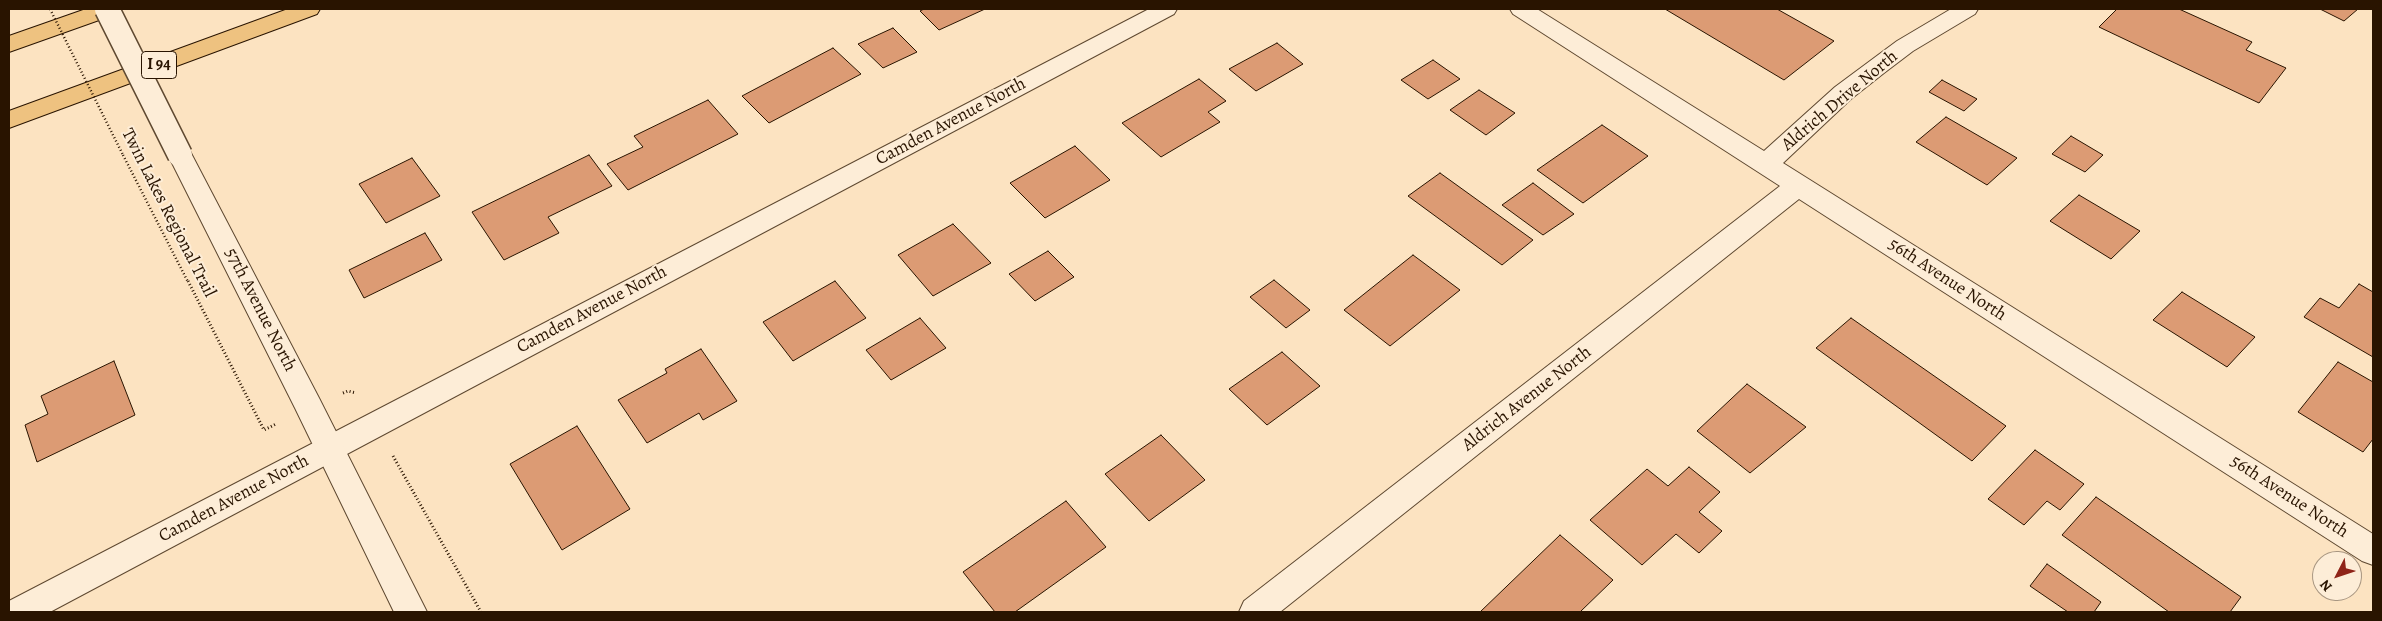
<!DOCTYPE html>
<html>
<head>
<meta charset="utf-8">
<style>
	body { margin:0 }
	#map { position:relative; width:2382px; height:621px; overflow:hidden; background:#fce3c1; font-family:Alegreya,serif }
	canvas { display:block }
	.frame { position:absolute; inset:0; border:10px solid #291400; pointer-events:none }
	.north { position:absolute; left:2312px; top:551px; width:50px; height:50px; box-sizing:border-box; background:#fdedd7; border:1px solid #a89681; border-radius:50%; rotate:229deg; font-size:14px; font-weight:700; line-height:20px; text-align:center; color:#291400 }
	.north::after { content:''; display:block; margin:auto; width:18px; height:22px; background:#8f2418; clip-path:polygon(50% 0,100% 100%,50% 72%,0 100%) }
</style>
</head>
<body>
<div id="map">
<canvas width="2382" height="621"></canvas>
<div class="frame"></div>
<div class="north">N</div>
</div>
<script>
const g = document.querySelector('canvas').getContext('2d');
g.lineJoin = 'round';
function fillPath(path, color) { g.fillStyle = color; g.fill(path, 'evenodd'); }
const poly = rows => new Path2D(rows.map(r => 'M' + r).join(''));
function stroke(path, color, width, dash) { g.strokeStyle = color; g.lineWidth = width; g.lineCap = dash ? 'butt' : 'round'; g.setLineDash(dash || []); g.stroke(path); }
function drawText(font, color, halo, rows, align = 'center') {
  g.font = font + ' Alegreya,serif'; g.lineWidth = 4; g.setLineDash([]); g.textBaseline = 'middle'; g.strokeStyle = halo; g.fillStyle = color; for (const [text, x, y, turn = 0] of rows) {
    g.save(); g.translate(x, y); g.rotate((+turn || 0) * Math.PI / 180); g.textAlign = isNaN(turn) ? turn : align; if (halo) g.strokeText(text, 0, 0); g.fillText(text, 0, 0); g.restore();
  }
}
const building = poly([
	[924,9,985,9,939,30,920,11,924,9],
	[1665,9,1777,9,1834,41,1784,80,1665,9],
	[2117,9,2179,9,2252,42,2246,50,2286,68,2259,103,2099,27,2117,9],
	[2320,9,2358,9,2344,21,2320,9],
	[893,28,917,52,883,68,858,44,893,28],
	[1277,43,1303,64,1256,91,1229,69,1277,43],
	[833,48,861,74,769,123,742,96,833,48],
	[1433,60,1460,79,1428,99,1401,80,1433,60],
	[1199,79,1226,101,1208,112,1220,122,1161,157,1122,123,1199,79],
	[1942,80,1977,99,1964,111,1929,92,1942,80],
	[1479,90,1515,113,1486,135,1450,110,1479,90],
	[708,100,738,134,628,190,607,164,643,147,634,136,708,100],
	[1946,117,2017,158,1987,185,1916,142,1946,117],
	[1602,125,1648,156,1583,203,1537,170,1602,125],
	[2071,136,2103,155,2085,172,2052,154,2071,136],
	[1075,146,1110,180,1045,218,1010,183,1075,146],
	[589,155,612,186,548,217,559,233,504,260,472,212,589,155],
	[412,158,440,196,386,223,359,184,412,158],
	[1440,173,1533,240,1502,265,1408,196,1440,173],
	[1533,183,1574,214,1543,235,1502,205,1533,183],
	[2079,195,2140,231,2111,259,2050,221,2079,195],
	[953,224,991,263,933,296,898,255,953,224],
	[425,233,442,260,364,298,349,270,425,233],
	[1048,251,1074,277,1035,301,1009,274,1048,251],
	[1413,255,1460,290,1390,346,1344,310,1413,255],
	[1274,280,1310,310,1286,328,1250,297,1274,280],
	[835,281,866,318,793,361,763,322,835,281],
	[2359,284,2373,292,2373,357,2304,317,2320,298,2339,308,2359,284],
	[2182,292,2255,337,2227,367,2153,320,2182,292],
	[920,318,946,348,891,380,866,350,920,318],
	[1851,318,2006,426,1972,461,1816,348,1851,318],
	[701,349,737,401,703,420,699,413,647,443,618,400,667,373,665,369,701,349],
	[1282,352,1320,386,1267,425,1229,389,1282,352],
	[114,361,135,415,37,462,25,425,48,414,41,396,114,361],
	[2338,362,2373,382,2373,439,2363,452,2298,412,2338,362],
	[1747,384,1806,427,1750,473,1697,431,1747,384],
	[577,426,630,509,562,550,510,464,577,426],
	[1161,435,1205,480,1149,521,1105,474,1161,435],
	[2035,450,2084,484,2060,510,2047,501,2024,525,1988,499,2035,450],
	[1689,467,1720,492,1699,512,1722,531,1699,553,1676,534,1642,565,1590,520,1647,469,1668,486,1689,467],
	[2096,497,2241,597,2230,612,2169,612,2062,535,2096,497],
	[1066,501,1106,547,1015,612,995,612,963,572,1066,501],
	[1560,535,1613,580,1580,612,1480,612,1560,535],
	[2047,564,2101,602,2094,612,2068,612,2030,586,2047,564]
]);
fillPath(building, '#dc9b74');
stroke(building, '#291400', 1);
const minor = poly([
	[1149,9,1177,9,1174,14,50,612,9,612,9,601,1149,9],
	[1510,9,1537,9,1764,151,1835,87,1897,41,1951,9,1978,9,1975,14,1913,51,1884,73,1851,99,1783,163,2373,534,2373,565,2362,561,1799,199,1280,612,1239,612,1244,601,1780,186,1513,14,1510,9]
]);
const tertiary = poly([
	[180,146,189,149,192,155,319,398,427,612,394,612,295,408,168,155,171,149,180,146]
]);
const motorway = poly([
	[86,9,119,9,116,14,9,52,9,36,86,9],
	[288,9,320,9,317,14,9,128,9,111,288,9]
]);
stroke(minor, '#5e4830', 2);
stroke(tertiary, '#5e4830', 2);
stroke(motorway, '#291400', 2);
stroke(poly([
	[123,155,188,282]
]), '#291400', 2.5, [1, 2.5]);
stroke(poly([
	[188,281,264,430,276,424],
	[343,393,348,391,356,393],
	[393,456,481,612]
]), '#291400', 3, [1, 2.5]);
fillPath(minor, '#fdedd7');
fillPath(tertiary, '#fdedd7');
fillPath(motorway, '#eec280');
const tertiaryBridge = poly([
	[107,9,180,155]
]);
stroke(tertiaryBridge, '#5e4830', 27, []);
stroke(poly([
	[50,9,123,155]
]), '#291400', 2.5, [1, 2.5]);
stroke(tertiaryBridge, '#fdedd7', 24);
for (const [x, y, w] of [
	[159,65,35]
]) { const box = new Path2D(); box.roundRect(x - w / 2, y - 13.5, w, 27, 4); g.fillStyle = '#fdedd7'; g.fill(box); stroke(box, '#291400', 1); }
drawText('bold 16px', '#291400', null, [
	["I 94",159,65]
]);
drawText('18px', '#291400', '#fdedd7', [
	["Aldrich Drive North",1840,101,-40],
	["Camden Avenue North",951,122,-28],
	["Twin Lakes Regional Trail",168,213,63],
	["56th Avenue North",1947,280,33],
	["57th Avenue North",260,310,63],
	["Camden Avenue North",592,310,-28],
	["Aldrich Avenue North",1527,399,-38],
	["56th Avenue North",2289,497,33],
	["Camden Avenue North",234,499,-28]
]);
</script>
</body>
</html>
